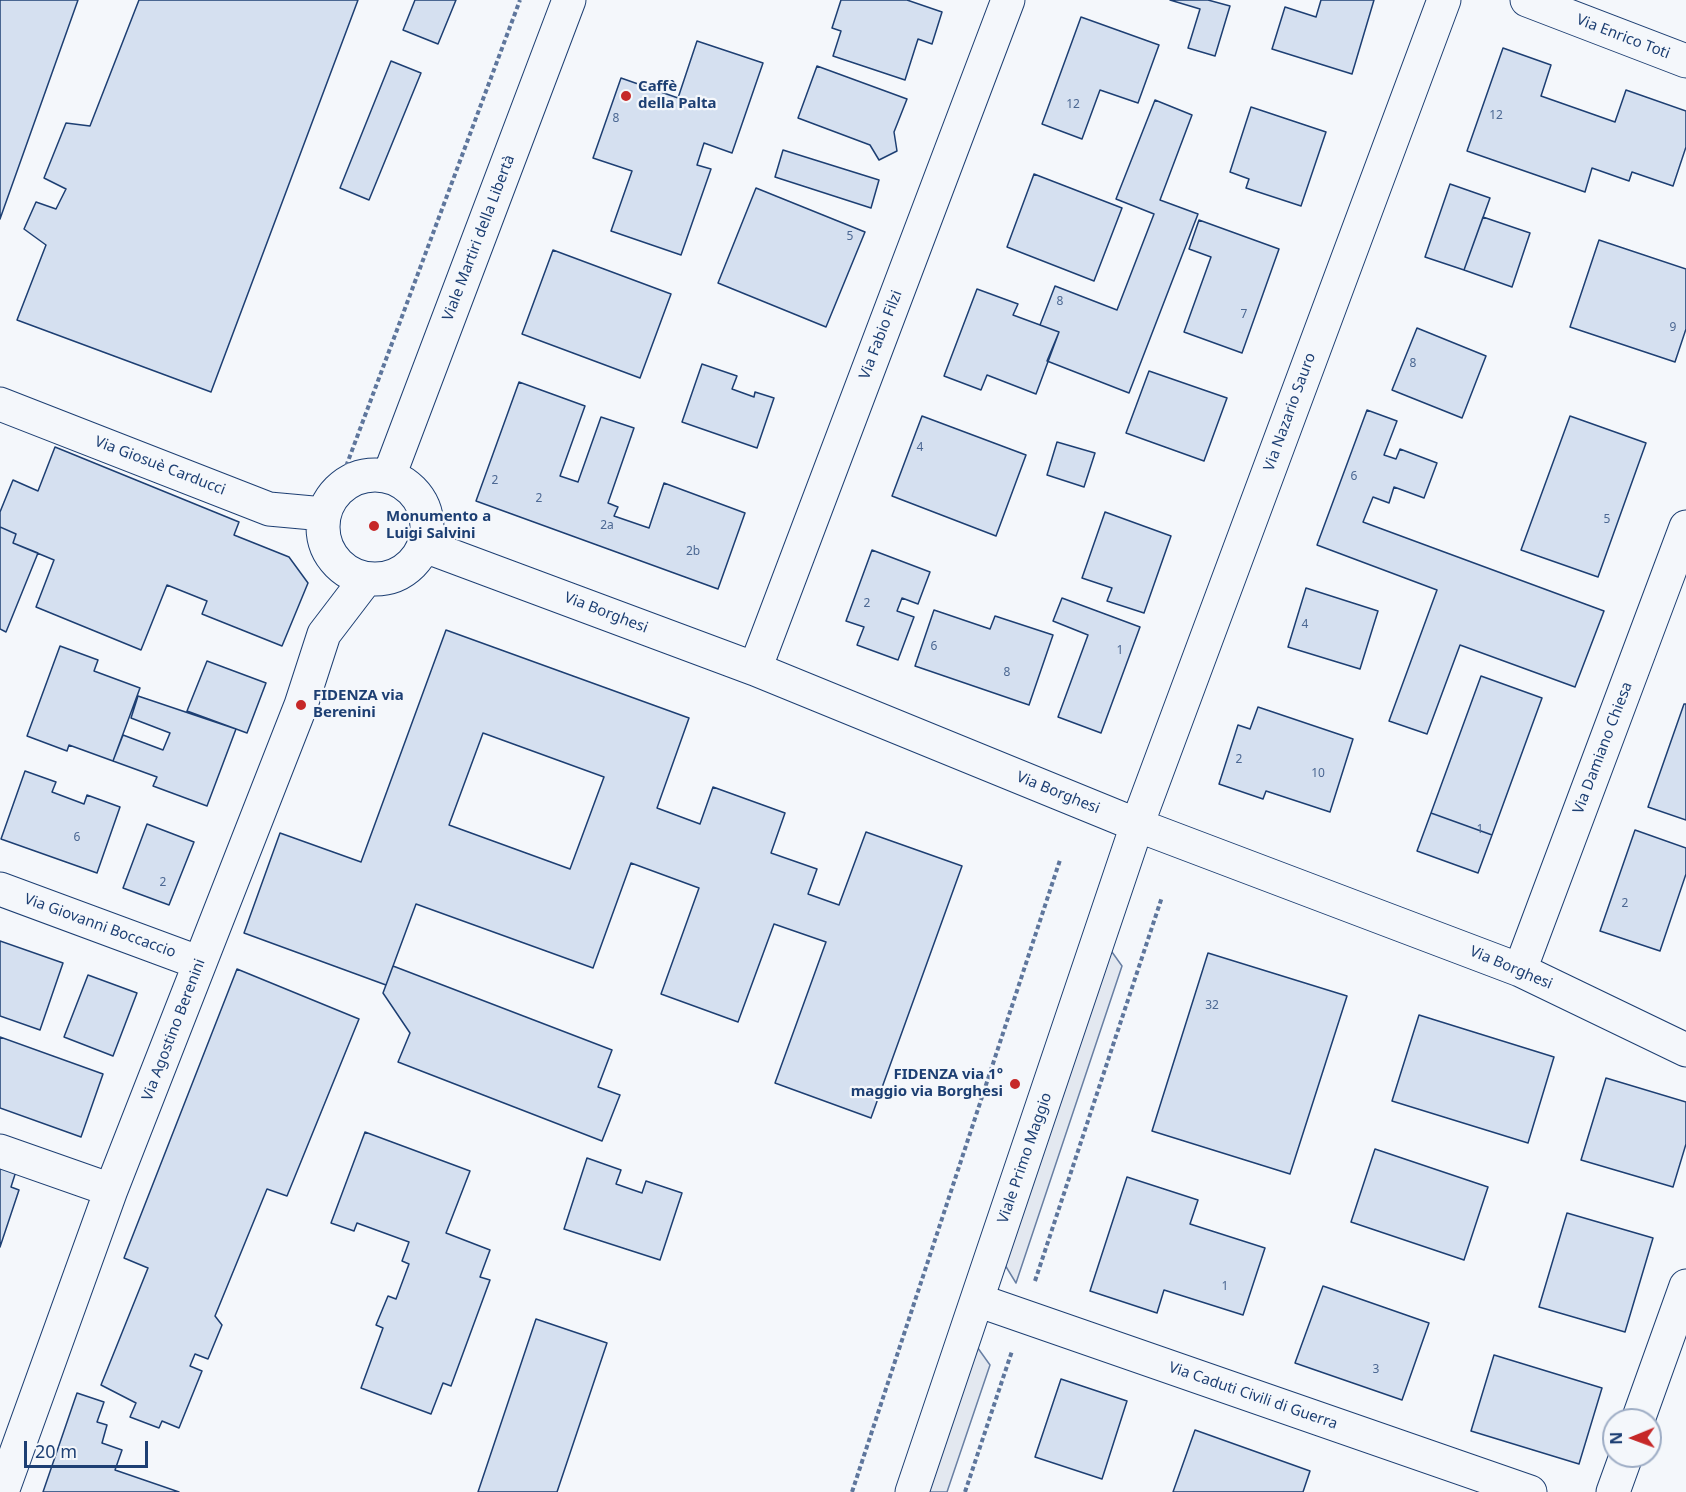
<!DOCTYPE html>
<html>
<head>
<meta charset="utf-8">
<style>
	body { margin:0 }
	#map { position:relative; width:1686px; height:1492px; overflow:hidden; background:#f4f7fb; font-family:"Noto Sans",sans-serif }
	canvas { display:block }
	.north { position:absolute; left:1602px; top:1408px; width:60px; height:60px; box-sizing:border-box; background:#f4f7fb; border:2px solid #9eadc5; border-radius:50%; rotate:269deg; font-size:16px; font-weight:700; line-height:24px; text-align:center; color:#1d3f73 }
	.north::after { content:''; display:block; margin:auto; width:21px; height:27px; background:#c62828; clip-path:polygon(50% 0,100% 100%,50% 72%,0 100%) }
	.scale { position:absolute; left:24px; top:1441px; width:124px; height:27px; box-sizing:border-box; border:3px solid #1d3f73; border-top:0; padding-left:8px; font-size:18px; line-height:21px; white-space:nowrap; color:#1d3f73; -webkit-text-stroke:4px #f4f7fb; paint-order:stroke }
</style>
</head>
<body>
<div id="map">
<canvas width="1686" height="1492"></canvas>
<div class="north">N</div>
<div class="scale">20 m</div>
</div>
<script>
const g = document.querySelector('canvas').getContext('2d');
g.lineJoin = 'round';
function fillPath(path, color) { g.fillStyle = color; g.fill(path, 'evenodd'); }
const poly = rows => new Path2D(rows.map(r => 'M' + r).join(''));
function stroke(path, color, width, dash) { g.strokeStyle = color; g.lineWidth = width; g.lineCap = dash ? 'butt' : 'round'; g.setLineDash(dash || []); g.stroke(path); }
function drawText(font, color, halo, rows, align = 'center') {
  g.font = font + ' "Noto Sans",sans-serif'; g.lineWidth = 4.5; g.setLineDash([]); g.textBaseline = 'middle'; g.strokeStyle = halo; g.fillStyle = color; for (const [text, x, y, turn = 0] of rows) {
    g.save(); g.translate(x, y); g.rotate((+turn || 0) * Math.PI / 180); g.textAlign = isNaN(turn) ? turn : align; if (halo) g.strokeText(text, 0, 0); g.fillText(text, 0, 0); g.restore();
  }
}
const parking = poly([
	[1102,938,1122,966,1016,1283,997,1252,1102,938],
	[970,1337,990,1365,947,1492,918,1492,970,1337]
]);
fillPath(parking, '#e3e8f0');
stroke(parking, '#687fa3', 1.5);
const building = poly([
	[0,0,78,0,0,219,0,0],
	[139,0,358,0,211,392,17,320,46,245,24,229,36,202,56,209,66,189,44,178,66,123,90,126,139,0],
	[415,0,456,0,438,44,403,30,415,0],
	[841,0,907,0,942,12,932,44,918,39,905,80,833,56,841,31,832,28,841,0],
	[1170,0,1208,0,1230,6,1215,56,1188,48,1200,9,1170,0],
	[1321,0,1374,0,1352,74,1272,49,1285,7,1316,17,1321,0],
	[1081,17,1159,45,1138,103,1100,90,1082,139,1042,124,1081,17],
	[697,41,763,63,732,153,704,143,697,165,711,169,681,255,611,231,632,171,593,158,621,78,678,98,697,41],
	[1503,48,1551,65,1541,96,1615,122,1626,90,1686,111,1686,147,1673,186,1632,172,1629,181,1592,168,1585,192,1467,151,1503,48],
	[391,61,421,73,369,200,340,188,391,61],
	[817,66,907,99,894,132,897,151,879,160,870,145,798,118,817,66],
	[1155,100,1192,115,1160,200,1198,214,1129,393,1047,361,1059,332,1040,325,1055,286,1117,310,1154,214,1116,199,1155,100],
	[1251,107,1326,132,1301,206,1246,188,1249,179,1230,172,1251,107],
	[783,150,879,180,871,208,775,177,783,150],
	[1034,174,1122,208,1094,281,1007,247,1034,174],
	[1450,184,1490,198,1464,270,1425,257,1450,184],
	[756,188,865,232,826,327,718,283,756,188],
	[1483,217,1530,233,1512,287,1464,270,1483,217],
	[1199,220,1279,249,1242,353,1184,332,1211,257,1189,249,1199,220],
	[1599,240,1686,269,1686,329,1675,362,1570,327,1599,240],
	[553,250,671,294,640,378,522,334,553,250],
	[977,289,1018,304,1013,315,1059,332,1036,394,987,375,981,390,944,376,977,289],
	[1417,328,1486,356,1462,418,1392,390,1417,328],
	[702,364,737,376,732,389,754,397,755,392,774,398,757,448,682,422,702,364],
	[1149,371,1227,398,1204,461,1126,433,1149,371],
	[519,382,585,406,560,476,578,482,601,417,634,428,608,503,618,507,614,516,649,528,664,483,745,513,718,589,476,501,519,382],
	[1367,410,1397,421,1384,455,1396,459,1400,449,1437,463,1424,498,1394,487,1389,503,1373,497,1363,522,1604,611,1575,687,1460,645,1427,734,1389,721,1437,590,1317,545,1367,410],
	[922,416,1026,455,996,536,892,496,922,416],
	[1570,416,1646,443,1598,577,1521,550,1570,416],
	[1057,442,1095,453,1084,487,1047,475,1057,442],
	[55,447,239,522,234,535,289,557,308,583,282,646,202,614,207,601,167,585,141,650,36,607,54,560,13,543,16,534,0,527,0,512,13,480,38,491,55,447],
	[1105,512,1171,536,1144,613,1107,601,1112,588,1082,578,1105,512],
	[0,527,16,534,13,543,38,553,6,632,0,629,0,527],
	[872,550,930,572,918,604,902,598,897,611,914,617,898,660,857,645,864,627,846,621,872,550],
	[1306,588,1378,611,1360,669,1288,647,1306,588],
	[1062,598,1140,627,1101,733,1058,717,1088,635,1053,621,1062,598],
	[934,610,990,629,995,616,1053,635,1029,705,915,666,934,610],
	[446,630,689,718,657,808,700,824,713,787,785,813,771,853,817,869,808,894,839,905,866,832,962,866,871,1118,775,1083,826,942,774,924,738,1022,661,994,699,888,631,863,593,968,416,904,386,985,244,933,280,833,361,862,446,630],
	[483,733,604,777,570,869,449,825,483,733],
	[60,646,98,660,94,671,140,688,113,761,69,745,67,751,27,736,60,646],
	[207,661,266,683,247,733,187,711,207,661],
	[1481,676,1542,698,1492,835,1431,813,1481,676],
	[138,696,236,729,207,806,153,786,157,777,113,761,123,735,163,750,170,733,131,718,138,696],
	[1684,704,1686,704,1686,820,1648,807,1684,704],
	[1258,707,1353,739,1330,812,1266,791,1263,799,1219,784,1238,725,1250,729,1258,707],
	[25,771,56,782,52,792,84,804,87,795,120,807,97,873,1,839,25,771],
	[1431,813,1492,835,1478,873,1417,851,1431,813],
	[147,824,194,842,169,905,123,888,147,824],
	[1635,830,1686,848,1686,874,1660,951,1600,931,1635,830],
	[0,941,63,963,40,1030,0,1016,0,941],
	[1208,953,1347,996,1290,1174,1152,1131,1208,953],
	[393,966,612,1050,598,1087,620,1095,602,1141,398,1062,410,1033,383,993,393,966],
	[237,969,359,1019,287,1196,267,1189,215,1316,222,1325,208,1359,195,1354,190,1366,202,1371,179,1428,162,1421,159,1428,130,1417,136,1403,101,1385,148,1268,124,1258,237,969],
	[88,975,137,993,113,1056,64,1037,88,975],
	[1419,1015,1554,1057,1528,1143,1392,1101,1419,1015],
	[0,1037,103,1074,81,1137,0,1108,0,1037],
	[1606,1078,1686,1102,1686,1144,1673,1187,1581,1160,1606,1078],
	[365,1132,470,1171,446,1233,490,1250,480,1277,490,1280,451,1386,443,1383,431,1414,361,1388,383,1328,376,1325,388,1296,396,1299,409,1264,402,1261,409,1242,357,1223,354,1231,331,1223,365,1132],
	[1375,1149,1488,1187,1464,1260,1351,1222,1375,1149],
	[587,1158,621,1170,616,1184,642,1193,646,1181,682,1193,660,1260,564,1229,587,1158],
	[0,1160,18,1165,11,1187,19,1190,0,1247,0,1160],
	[1127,1177,1198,1200,1190,1224,1265,1248,1243,1315,1164,1290,1157,1313,1090,1291,1127,1177],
	[1567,1213,1653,1238,1625,1332,1539,1307,1567,1213],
	[1323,1286,1429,1323,1402,1400,1295,1363,1323,1286],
	[536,1319,607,1343,557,1492,478,1492,536,1319],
	[1494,1355,1602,1388,1579,1464,1471,1431,1494,1355],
	[1061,1379,1127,1401,1102,1479,1035,1457,1061,1379],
	[77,1393,104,1402,97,1422,107,1425,102,1443,122,1450,115,1470,179,1492,43,1492,77,1393],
	[1195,1430,1310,1471,1303,1492,1173,1492,1195,1430]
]);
fillPath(building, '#d5e0f0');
stroke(building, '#1d3f73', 1.5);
const minor = poly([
	[1527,0,1686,61],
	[0,404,269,509,324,514],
	'323 527a52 52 0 1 1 104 0a52 52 0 1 1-104 0Z',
	[389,476,569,0],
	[425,546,755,669,1137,825,1520,970,1686,1050],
	[755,669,1008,0],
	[0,889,200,963],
	[1520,970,1686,527],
	[0,1151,111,1190],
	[977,1300,1530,1492],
	[1638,1420,1686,1286],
	[2,1492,111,1190,301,705,324,634,366,579],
	[912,1492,1137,825,1444,0],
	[1613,1492,1626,1456]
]);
stroke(minor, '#1d3f73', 35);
stroke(poly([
	[341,480,520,0],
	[1035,1281,1162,897],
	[852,1492,1060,860],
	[965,1492,1012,1351]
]), '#5e769c', 4, [4.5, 3]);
stroke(minor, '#f4f7fb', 33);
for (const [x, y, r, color] of [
	[626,96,6,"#c62828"],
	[374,526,6,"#c62828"],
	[301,705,6,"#c62828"],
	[1015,1084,6,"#c62828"]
]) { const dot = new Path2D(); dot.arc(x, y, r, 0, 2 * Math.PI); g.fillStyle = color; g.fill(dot); stroke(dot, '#f4f7fb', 2); }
drawText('12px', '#4b6792', null, [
	["12",1073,105],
	["12",1496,116],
	["8",616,119],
	["5",850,237],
	["8",1060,302],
	["7",1244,315],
	["9",1673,328],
	["8",1413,364],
	["4",920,448],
	["6",1354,477],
	["2",495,481],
	["2",539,499],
	["5",1607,520],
	["2a",607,526],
	["2b",693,552],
	["2",867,604],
	["4",1305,625],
	["6",934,647],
	["1",1120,651],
	["8",1007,673],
	["2",1239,760],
	["10",1318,774],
	["1",1480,830],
	["6",77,838],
	["2",163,883],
	["2",1625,904],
	["32",1212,1006],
	["1",1225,1287],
	["3",1376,1370]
]);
drawText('15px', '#1d3f73', '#f4f7fb', [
	["Via Enrico Toti",1623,37,21],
	["Viale Martiri della Libertà",479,238,-69],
	["Via Fabio Filzi",881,335,-69],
	["Via Nazario Sauro",1290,412,-70],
	["Via Giosuè Carducci",160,466,21],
	["Via Borghesi",606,613,21],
	["Via Damiano Chiesa",1603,748,-69],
	["Via Borghesi",1058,793,22],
	["Via Giovanni Boccaccio",100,926,20],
	["Via Borghesi",1511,968,23],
	["Via Agostino Berenini",174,1030,-69],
	["Viale Primo Maggio",1025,1158,-71],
	["Via Caduti Civili di Guerra",1253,1396,19]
]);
drawText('bold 15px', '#1d3f73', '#f4f7fb', [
	["Caffè",638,87],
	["della Palta",638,104],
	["Monumento a",386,517],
	["Luigi Salvini",386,534],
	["FIDENZA via",313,696],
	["Berenini",313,713],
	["FIDENZA via 1°",1003,1075,"right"],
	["maggio via Borghesi",1003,1092,"right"]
], 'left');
</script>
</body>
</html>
